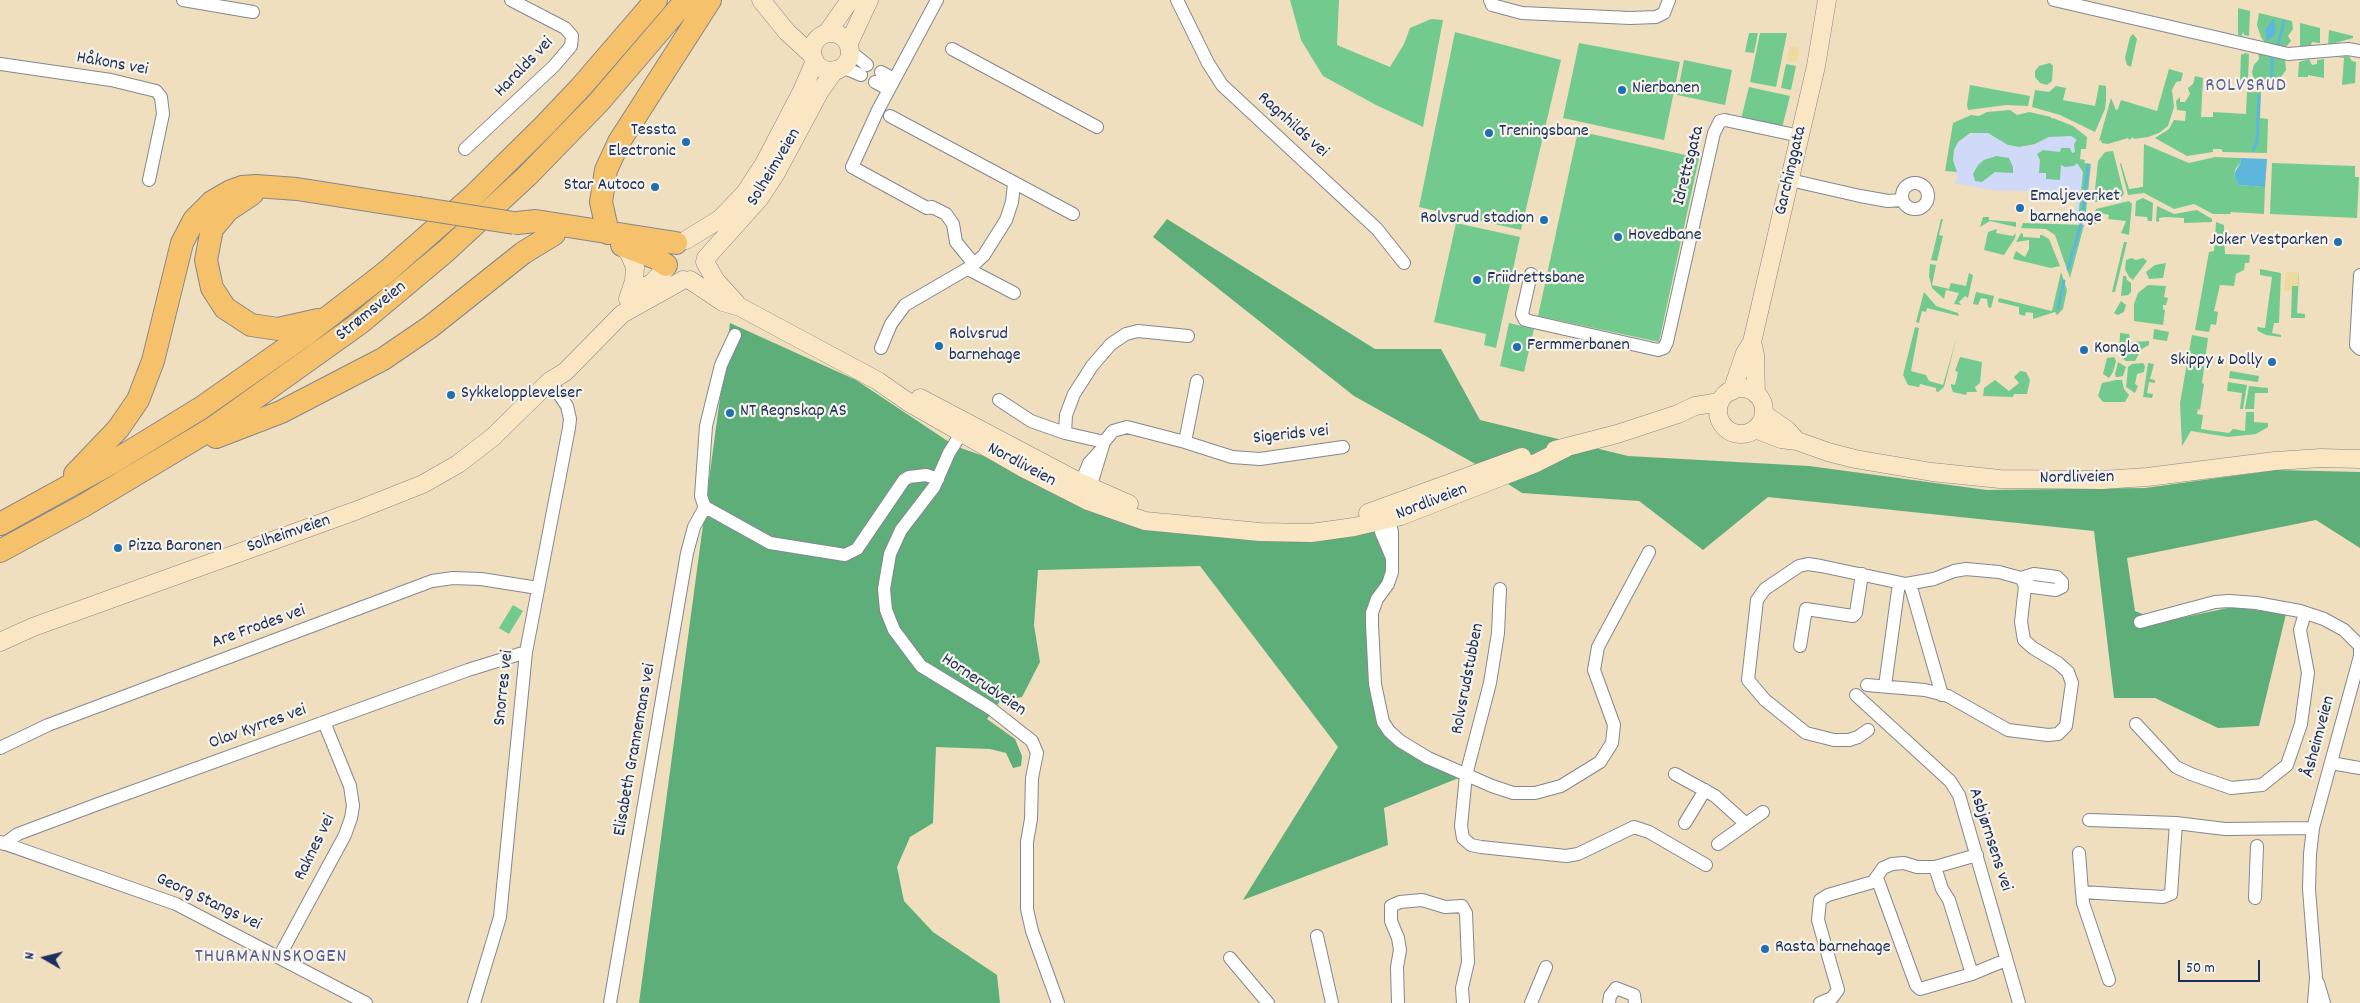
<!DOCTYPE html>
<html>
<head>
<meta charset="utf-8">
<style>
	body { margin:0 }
	#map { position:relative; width:2360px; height:1003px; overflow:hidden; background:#efdfbe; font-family:Dekko,sans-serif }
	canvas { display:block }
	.north { position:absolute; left:20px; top:933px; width:50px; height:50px; -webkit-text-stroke:4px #f7f3e8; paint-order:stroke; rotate:278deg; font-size:14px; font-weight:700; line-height:20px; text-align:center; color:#1b2f5e }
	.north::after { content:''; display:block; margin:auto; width:18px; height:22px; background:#1b2f5e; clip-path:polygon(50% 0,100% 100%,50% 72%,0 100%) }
	.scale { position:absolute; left:2178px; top:960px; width:82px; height:22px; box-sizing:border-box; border:2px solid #1b2f5e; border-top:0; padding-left:6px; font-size:15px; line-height:18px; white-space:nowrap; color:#1b2f5e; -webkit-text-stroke:4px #f7f3e8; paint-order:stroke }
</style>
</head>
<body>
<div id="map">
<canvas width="2360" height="1003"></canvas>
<div class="north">N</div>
<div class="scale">50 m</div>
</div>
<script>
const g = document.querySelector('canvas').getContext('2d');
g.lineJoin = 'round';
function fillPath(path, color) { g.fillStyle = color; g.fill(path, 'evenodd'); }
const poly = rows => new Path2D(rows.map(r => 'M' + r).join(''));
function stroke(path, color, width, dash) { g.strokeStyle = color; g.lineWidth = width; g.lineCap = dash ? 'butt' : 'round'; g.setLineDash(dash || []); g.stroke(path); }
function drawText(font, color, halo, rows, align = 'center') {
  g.font = font + ' Dekko,sans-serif'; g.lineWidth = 4.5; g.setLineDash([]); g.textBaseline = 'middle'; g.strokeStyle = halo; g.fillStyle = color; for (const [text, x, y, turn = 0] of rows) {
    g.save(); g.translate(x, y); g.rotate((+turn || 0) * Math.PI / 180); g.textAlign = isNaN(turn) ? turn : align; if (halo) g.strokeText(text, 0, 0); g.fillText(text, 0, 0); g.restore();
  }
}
fillPath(poly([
	[1982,132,1993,134,2008,145,2018,147,2033,145,2049,137,2060,135,2071,136,2077,140,2081,144,2080,159,2085,160,2078,223,2075,226,2076,193,1990,190,1955,183,1956,179,1958,179,1953,160,1955,146,1965,135]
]), '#d1d9f9');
fillPath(poly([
	[1290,0,1339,0,1337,45,1390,67,1404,44,1410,28,1431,19,1443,20,1423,127,1376,105,1323,76,1301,40],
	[2238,8,2250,11,2249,36,2244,35,2243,31,2242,36,2238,35],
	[2259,13,2292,21,2293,29,2288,36,2291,41,2285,48,2265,43,2261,37,2257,25],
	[2300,23,2320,28,2320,43,2312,42,2311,45,2300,47],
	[2329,30,2353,36,2353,38,2328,45],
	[1455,32,1561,60,1521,230,1419,207],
	[1749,33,1758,33,1754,53,1745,52],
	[1760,33,1787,33,1776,87,1750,82],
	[2133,34,2137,39,2131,67,2127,65,2125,58,2130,37],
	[1579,43,1680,62,1664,140,1563,118],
	[2258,52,2285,59,2286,70,2281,77,2273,82,2254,81,2252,72,2254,65,2259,59],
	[2244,53,2249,54,2248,81,2240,81,2241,54,2243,55],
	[2349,56,2352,61,2356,62,2355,83,2342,85,2344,58,2338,57],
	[2309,59,2312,65,2317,64,2317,60,2324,59,2324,78,2308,75,2308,77,2298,77,2299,62],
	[1684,60,1732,70,1725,105,1677,95],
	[2050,63,2053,66,2052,81,2047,85,2040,83,2035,77,2035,71,2039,66],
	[1786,64,1796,66,1791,90,1781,88],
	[2169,69,2183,73,2181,81,2176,82,2172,90,2174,107,2168,126,2159,133,2148,137,2134,139,2133,137,2129,140,2128,138,2108,144,2102,143,2101,140,2099,141,2111,98,2116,110,2118,109,2121,100,2157,111],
	[2195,76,2203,78,2201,117,2213,117,2213,112,2246,114,2247,92,2261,92,2260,118,2268,119,2267,153,2223,152,2221,149,2213,149,2213,152,2187,156,2155,138,2169,129,2174,120,2185,121,2186,111,2177,110,2176,101,2180,97,2180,102,2185,102,2190,94,2188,88,2193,84],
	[1970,85,2030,96,2028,106,2006,105,1968,110,1967,105],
	[2099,85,2106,86,2106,100,2105,109,2095,132,2060,115,2032,107,2035,90,2049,92,2056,86,2066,88,2063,100,2095,106],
	[1749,87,1790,96,1782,128,1741,119],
	[2010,110,2017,115,2029,112,2051,117,2052,119,2053,118,2073,126,2087,137,2086,149,2081,149,2080,159,2085,160,2084,163,2091,164,2085,221,2078,219,2083,172,2077,163,2074,166,2065,167,2061,165,2060,180,2046,179,2046,173,2039,173,2040,160,2037,154,2043,150,2060,152,2061,148,2070,148,2072,153,2075,152,2074,144,2077,140,2071,136,2049,137,2035,144,2019,147,2008,145,1988,133,1970,133,1958,142,1954,150,1953,160,1957,172,1945,171,1953,123,1971,115,1979,116,1987,112],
	[1578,131,1699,158,1659,342,1538,316],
	[2144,144,2189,163,2215,157,2240,158,2241,162,2236,168,2234,174,2238,185,2265,187,2264,214,2231,212,2230,214,2213,214,2194,204,2174,209,2144,193,2128,195,2120,164,2121,163,2129,189,2143,187],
	[2113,151,2124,194,2121,197,2095,202,2094,199,2098,161,2105,152],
	[1996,156,2009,158,2013,167,2013,173,1995,172,1982,182,1975,181,1973,174,1978,165,1984,160],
	[2272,163,2355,166,2355,177,2359,177,2357,218,2270,214],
	[2143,198,2153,203,2152,221,2148,221,2147,217,2135,216,2136,201],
	[2129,201,2132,204,2129,235,2121,233,2126,221,2108,219,2109,215,2097,212,2096,224,2091,223,2096,209],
	[2157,206,2174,214,2197,210,2212,219,2212,222,2184,223,2184,218,2165,217,2159,218,2159,222,2156,221],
	[1983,217,1989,217,1989,220,2016,222,2016,227,1990,221,1980,227],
	[1941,219,1943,219,1939,235,1943,236,1937,261,1931,260],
	[2216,222,2224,225,2225,254,2250,255,2249,263,2245,263,2244,270,2236,274,2234,286,2220,285,2214,311,2218,312,2216,325,2211,324,2209,332,2195,330,2209,252,2214,251],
	[1456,223,1520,237,1496,348,1484,345,1486,334,1434,322],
	[2023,223,2084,225,2070,278,2055,235,2046,229,2021,228],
	[1997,229,1996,233,2013,236,2016,233,2015,238,2004,255,1984,250,1988,232],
	[2021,233,2023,234,2023,237,2040,238,2040,235,2042,235,2049,239,2060,266,2051,268,2013,259,2016,251,2025,257,2029,249,2029,240,2016,242],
	[2124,242,2127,242,2115,292,2112,292],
	[2132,258,2136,260,2143,258,2147,261,2133,280,2129,277,2125,269,2126,260],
	[2166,263,2163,278,2149,279,2146,272,2155,265],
	[1930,264,1936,265,1932,285,1949,289,1951,283,1966,286,1969,273,1973,275,1968,298,1965,296,1959,302,1961,305,1954,304,1959,293,1946,290,1944,299,1932,288,1929,276],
	[2260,269,2281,273,2279,323,2274,323,2272,333,2281,335,2281,337,2266,335,2258,331,2257,327,2265,328,2272,277,2260,275],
	[2061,272,2067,290,2063,309,2057,315,2055,312,2033,319,2033,313,2026,312,2025,316,2019,314,2019,307,1998,302,1999,298,2052,311],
	[2286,272,2299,272,2297,313,2305,314,2305,318,2291,318,2292,286],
	[2123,276,2126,276,2127,280,2131,283,2131,292,2128,295,2121,296],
	[2148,285,2166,286,2164,297,2168,298,2166,305,2163,305,2163,309,2165,310,2163,325,2134,321,2134,304,2138,293],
	[1924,292,1936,306,1958,313,1959,316,1927,308,1926,312,1922,311,1919,323,1916,322],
	[1976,292,1994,296,1991,308,1988,307,1987,299,1981,298,1978,305,1973,304],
	[2121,301,2126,305,2124,312,2118,315,2114,313],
	[1509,323,1534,329,1524,372,1500,366],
	[1915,327,1919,328,1911,371,1926,375,1929,381,1943,385,1957,336,1944,387,1938,392,1936,391,1936,388,1920,384,1919,387,1908,385,1903,375],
	[2154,329,2169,332,2167,341,2153,339],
	[2120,333,2129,334,2131,342,2149,341,2149,345,2142,349,2135,361,2126,361,2119,356],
	[2192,335,2208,338,2202,383,2204,384,2200,410,2198,409,2197,414,2203,415,2201,429,2229,433,2233,429,2245,431,2246,412,2254,412,2254,422,2268,423,2268,427,2256,434,2228,437,2191,431,2182,446,2180,403],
	[1960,357,1982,362,1980,383,1975,387,1977,392,1967,392,1966,395,1953,392,1951,386,1951,384,1955,385,1958,372,1955,371],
	[2114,357,2116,361,2113,372,2109,378,2103,374,2107,358],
	[2118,362,2126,367,2123,376,2118,377,2116,377,2115,374],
	[2143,363,2145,366,2144,372,2137,374,2135,384,2138,386,2135,393,2126,387,2128,367,2132,364],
	[2148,363,2154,364,2150,379,2155,380,2155,383,2149,382,2147,393,2153,394,2152,398,2143,397],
	[2020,371,2026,372,2030,380,2027,394,2014,394,2013,397,1983,396,1984,388,1995,380,2009,391,2019,383,2014,377],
	[2230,371,2259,376,2258,382,2229,378],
	[2116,380,2122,380,2124,389,2129,395,2125,402,2103,402,2098,396,2102,383],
	[2228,382,2247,385,2243,409,2240,409,2242,393,2227,391],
	[2249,386,2268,388,2268,393,2255,393,2254,409,2245,409],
	[513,605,523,611,509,634,499,628]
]), '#73ca8f');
fillPath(poly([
	[1167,219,1375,349,1441,349,1480,420,1628,456,1809,466,1987,490,2145,488,2276,470,2360,472,2360,548,2316,520,2127,558,2135,611,2162,622,2232,607,2286,614,2259,726,2218,728,2155,698,2114,698,2094,531,1768,497,1703,550,1639,501,1522,493,1488,471,1354,396,1153,237],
	[730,323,856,380,955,446,1086,492,1140,514,1300,531,1384,515,1392,565,1372,613,1383,722,1400,741,1466,775,1384,808,1388,845,1243,900,1338,747,1200,566,1038,570,1034,625,1040,662,1022,697,1000,701,987,719,1015,739,1022,756,1021,766,1013,768,1006,753,990,749,936,747,933,823,910,837,897,867,904,901,933,932,997,975,1000,1003,639,1003]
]), '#5eae7a');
fillPath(poly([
	[1790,46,1799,47,1797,62,1787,61],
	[2286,272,2299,272,2298,286,2292,286,2292,291,2284,291]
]), '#eeda9e');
fillPath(poly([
	[2274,18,2276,29,2274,36,2267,41,2265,30],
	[2240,158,2267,159,2265,187,2238,185,2234,174,2241,162]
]), '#5db6db');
stroke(poly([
	[2278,45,2284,21],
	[2272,58,2272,77],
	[2253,150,2257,142,2259,96],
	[2082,220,2088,165],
	[2068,269,2081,224],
	[2058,308,2064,281]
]), '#5db6db', 3);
const street = poly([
	[183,0,253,12],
	[937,0,878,110,852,167,927,208,932,207,946,214,953,224,956,242,974,264],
	[1177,0,1208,63,1222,85,1377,229,1404,263],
	[1490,0,1492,5,1522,13,1630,18,1656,17,1664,13,1669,0],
	[2054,0,2288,54,2348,49,2360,51],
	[952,49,1097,127],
	[851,52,867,65],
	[0,64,111,80,156,91,161,97,163,114,149,180],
	[842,67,861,75],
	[881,72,894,79],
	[875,82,888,89],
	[890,116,1073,214],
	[465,149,554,66,571,46,572,36,565,28,511,0],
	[1790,180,1860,196,1888,201,1902,200],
	'1902 196a13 13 0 1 1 26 0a13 13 0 1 1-26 0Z',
	[968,269,1014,293],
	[1531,274,1522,314,1525,320,1658,350,1664,348,1667,342,1714,133,1720,121,1725,120,1800,136],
	[2360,275,2356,345,2360,349],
	[735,335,721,365,706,426,701,496,704,505,707,508,770,543,845,555,857,549,904,480,909,477,926,475,938,479],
	[881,348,891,324,905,305,972,266,984,255,1006,220,1012,202,1014,184],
	[999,400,1031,421,1065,433,1104,442],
	[965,427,949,453,934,487,901,530,890,554,884,589,886,610,894,630,921,666,990,708,1032,741,1037,753,1032,778,1031,819,1027,842,1027,909,1032,931,1058,1003],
	[1065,433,1066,415,1074,394,1092,366,1111,344,1126,334,1138,331,1188,336],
	[1185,442,1197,381],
	[1080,490,1081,483,1089,463,1100,451],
	[1085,492,1090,488,1104,442,1113,431,1127,427,1185,442,1232,457,1260,459,1343,447],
	[1380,514,1381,532,1392,558],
	[1384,514,1389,519,1392,532,1392,572,1388,584,1377,599,1372,613,1372,624,1375,684,1383,722,1389,731,1400,741,1428,758,1492,786,1513,793,1535,793,1561,786,1600,762,1612,743,1614,725,1594,670,1598,647,1649,552],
	[2021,578,2034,574,2057,577,2062,582,2062,587,2056,590,2025,586],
	[1910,584,1942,695],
	[1500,589,1498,633,1490,683,1466,775,1461,826,1463,838,1471,845,1481,847,1566,856,1578,854,1634,827,1649,832,1706,865],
	[2140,622,2215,602,2229,601,2256,603,2300,611,2324,619,2344,630,2360,646,2360,656,2313,828,2310,854,2309,889,2316,978,2314,1003],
	[1800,646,1806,609,1853,616,1856,613,1862,574],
	[1867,685,1925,690,1948,696,2008,730,2048,735,2058,734,2066,726,2072,683,2068,672,2058,663,2033,648,2024,640,2021,622,2025,586,2021,578,1999,572,1966,569,1954,571,1934,579,1906,584,1821,566,1808,564,1799,566,1765,589,1757,600,1748,680,1765,700,1806,733,1834,740,1849,740,1858,737,1868,730],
	[1885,686,1899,583],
	[1856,695,1950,781,1959,795,2019,1003],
	[2136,724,2176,767,2191,774,2231,788,2262,785,2287,765,2301,724,2308,673,2300,630,2305,613],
	[0,748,48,725,432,581,453,578,481,579,538,588],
	[2331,763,2360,768],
	[1675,774,1715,796,1745,823],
	[2089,820,2176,823,2225,829,2313,828],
	[1685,823,1705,790],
	[0,842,176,904,366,1003],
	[4,844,18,834,98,804,468,670,526,652],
	[1718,844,1763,812],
	[2079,853,2082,892],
	[1935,867,1942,889,1949,900,1972,974],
	[1877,878,1916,985,1920,989,1972,974,2006,960],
	[2255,898,2257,846],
	[1317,936,1332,1003],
	[279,957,345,835,351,818,353,806,350,786,324,722],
	[1230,958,1268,1003],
	[2109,980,2083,903,2082,892,2163,897,2171,894,2176,823],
	[2318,983,2324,1003],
	[474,1003,500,917,526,652,569,428,570,419,567,406,550,381],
	[610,1003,687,553,694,527,705,507],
	[1398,1003,1397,967,1400,950,1398,938,1391,921,1391,906,1400,902,1422,900,1445,907,1462,906,1466,913,1468,962,1462,988,1463,1003],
	[1531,1003,1546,967],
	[1609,1003,1610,996,1616,988,1634,995,1635,1003],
	[1820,1003,1832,998,1838,990,1818,920,1820,900,1828,895,1873,882,1883,868,1892,864,1904,863,1917,867,1935,867,1977,855]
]);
const secondary = poly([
	[761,0,787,32,813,56],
	[827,33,850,0],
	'812 52a19 19 0 1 1 38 0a19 19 0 1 1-38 0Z',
	[849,43,869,0],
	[686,240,720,219,745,193,764,164,801,93,815,61],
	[621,245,629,253,635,267,634,281,628,299],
	[706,258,759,199,776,173,820,91,835,70],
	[705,262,716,281,736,303],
	[690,280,723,302,740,307,878,381,908,402,1023,468,1088,501,1145,521,1260,532,1311,533,1354,527,1401,516,1536,463,1566,448],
	[633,295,653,282,667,267],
	[1752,342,1755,355,1756,394],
	'1718 411a23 23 0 1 1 46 0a23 23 0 1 1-46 0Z',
	[1732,391,1745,353,1752,342,1816,66,1827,0],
	[920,398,1081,483,1129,504],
	[1764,414,1787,430,1797,441],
	[1755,429,1781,439,1797,441,1828,452,1855,459,1932,472,2000,479,2102,480,2147,477,2275,461,2321,458,2360,459],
	[1555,450,1617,434,1678,414,1695,406,1720,402],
	[1368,513,1522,457],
	[0,642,33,627,355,511,423,484,458,464,493,437,550,381,565,372,622,314,683,280]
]);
const highway = poly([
	[252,194,228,210,212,229,206,260,212,288,225,308,251,325,278,329,318,320],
	[517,223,536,221,676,243],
	[608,233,601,202,606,170,619,142,710,0],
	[622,245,656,258,666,265],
	[216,437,281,412,383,359,430,327,523,253,554,234],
	[75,474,118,429,138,400,153,361,182,243,194,220,212,202,231,191,242,187,256,186,297,189,418,208],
	[0,524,113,462,201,408,305,335,385,273,473,196,545,125,581,87,656,0],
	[0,551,83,506,213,428,360,323,446,251,528,175,598,103,686,0]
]);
stroke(street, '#85878e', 14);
stroke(secondary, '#85878e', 19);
stroke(highway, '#85878e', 24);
stroke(street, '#fff', 12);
stroke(secondary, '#fbe6c4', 18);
stroke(highway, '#f5c16b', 22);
const highwayBridge = poly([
	[418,208,514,223]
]);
stroke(highwayBridge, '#85878e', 24, []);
stroke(highwayBridge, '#f5c16b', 22);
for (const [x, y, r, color] of [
	[1622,90,5,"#1f6fb2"],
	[1489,133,5,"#1f6fb2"],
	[686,142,5,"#1f6fb2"],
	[655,187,5,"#1f6fb2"],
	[2020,208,5,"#1f6fb2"],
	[1544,220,5,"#1f6fb2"],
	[1618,237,5,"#1f6fb2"],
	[2338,242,5,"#1f6fb2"],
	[1477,280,5,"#1f6fb2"],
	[939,346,5,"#1f6fb2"],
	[1517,347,5,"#1f6fb2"],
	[2084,350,5,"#1f6fb2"],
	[2272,362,5,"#1f6fb2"],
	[451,395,5,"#1f6fb2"],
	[730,413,5,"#1f6fb2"],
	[118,548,5,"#1f6fb2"],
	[1765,949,5,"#1f6fb2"]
]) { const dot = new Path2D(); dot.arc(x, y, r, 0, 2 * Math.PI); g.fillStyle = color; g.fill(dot); stroke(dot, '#f7f3e8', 2); }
drawText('18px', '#1b2f5e', '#f7f3e8', [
	["Håkons vei",112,65,10],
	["Haralds vei",525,68,-46],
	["Ragnhilds vei",1292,126,42],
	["Idrettsgata",1690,166,-76],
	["Solheimveien",775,168,-59],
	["Garchinggata",1792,171,-77],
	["Strømsveien",372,312,-39],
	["Sigerids vei",1291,436,-6],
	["Nordliveien",1021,466,28],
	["Nordliveien",2077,479,-1],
	["Nordliveien",1432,503,-21],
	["Solheimveien",289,535,-19],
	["Are Frodes vei",259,628,-20],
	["Rolvsrudstubben",1469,679,-79],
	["Hornerudveien",983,686,34],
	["Snorres vei",505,688,-84],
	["Olav Kyrres vei",258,728,-20],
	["Åsheimveien",2320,737,-75],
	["Elisabeth Grannemans vei",636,750,-80],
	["Asbjørnsens vei",1989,840,72],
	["Raknes vei",316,848,-64],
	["Georg Stangs vei",208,903,25]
]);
drawText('18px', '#1b2f5e', '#f7f3e8', [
	["Nierbanen",1632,90],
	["Tessta",676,132,"right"],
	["Electronic",676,153,"right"],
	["Treningsbane",1499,133],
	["Star Autoco",645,187,"right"],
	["Emaljeverket",2030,198],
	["barnehage",2030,219],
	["Rolvsrud stadion",1534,220,"right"],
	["Hovedbane",1628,237],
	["Joker Vestparken",2328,242,"right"],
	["Friidrettsbane",1487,280],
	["Rolvsrud",949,336],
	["barnehage",949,357],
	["Fermmerbanen",1527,347],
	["Kongla",2094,350],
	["Skippy & Dolly",2262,362,"right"],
	["Sykkelopplevelser",461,395],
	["NT Regnskap AS",740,413],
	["Pizza Baronen",128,548],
	["Rasta barnehage",1775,949]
], 'left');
g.letterSpacing = '1px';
drawText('19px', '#555e94', '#f7f3e8', [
	["ROLVSRUD",2246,87]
]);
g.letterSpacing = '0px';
g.letterSpacing = '1px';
drawText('20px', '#555e94', '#f7f3e8', [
	["THURMANNSKOGEN",271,958]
]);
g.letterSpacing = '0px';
</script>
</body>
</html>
